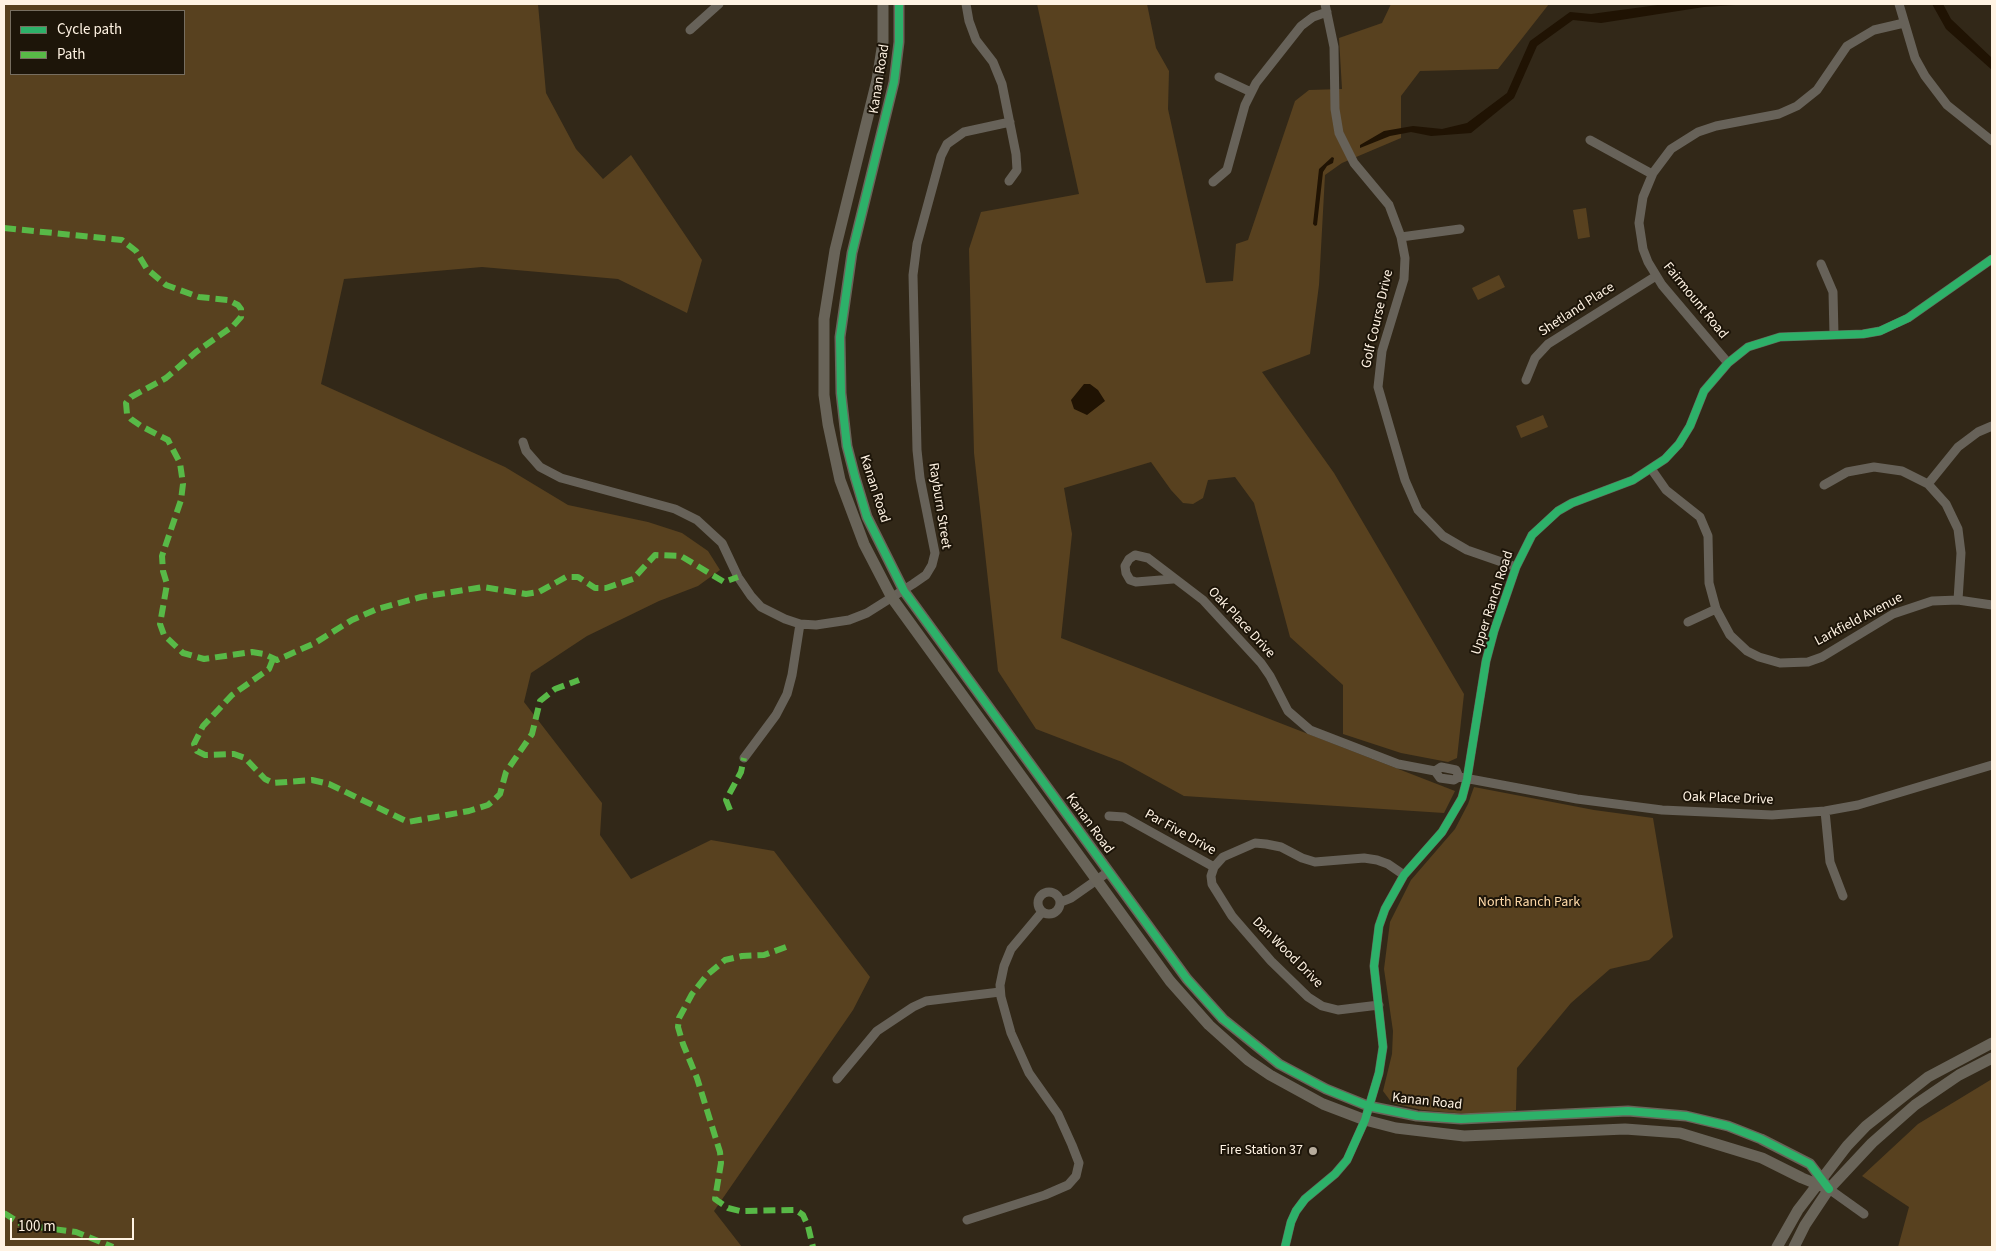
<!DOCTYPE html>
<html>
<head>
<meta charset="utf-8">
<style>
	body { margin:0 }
	#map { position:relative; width:1996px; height:1251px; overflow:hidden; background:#322818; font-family:"Source Sans 3",sans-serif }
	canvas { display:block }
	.frame { position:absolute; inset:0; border:5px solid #fff3e3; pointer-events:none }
	.legend { position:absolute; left:10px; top:10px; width:175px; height:65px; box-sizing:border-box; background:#1d1509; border:1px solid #776e60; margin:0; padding:6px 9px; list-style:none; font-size:15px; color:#fff3e3 }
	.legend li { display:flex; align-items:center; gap:10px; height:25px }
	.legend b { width:25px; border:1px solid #776e60 }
	.scale { position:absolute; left:10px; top:1218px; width:124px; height:22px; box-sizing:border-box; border:2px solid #fff3e3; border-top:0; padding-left:6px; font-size:15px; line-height:18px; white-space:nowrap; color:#fff3e3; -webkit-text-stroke:4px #1d1509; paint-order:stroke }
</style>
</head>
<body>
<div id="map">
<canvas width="1996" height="1251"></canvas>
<div class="frame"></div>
<ul class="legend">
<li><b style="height:6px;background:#2db169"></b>Cycle path</li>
<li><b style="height:6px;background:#58b947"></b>Path</li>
</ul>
<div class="scale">100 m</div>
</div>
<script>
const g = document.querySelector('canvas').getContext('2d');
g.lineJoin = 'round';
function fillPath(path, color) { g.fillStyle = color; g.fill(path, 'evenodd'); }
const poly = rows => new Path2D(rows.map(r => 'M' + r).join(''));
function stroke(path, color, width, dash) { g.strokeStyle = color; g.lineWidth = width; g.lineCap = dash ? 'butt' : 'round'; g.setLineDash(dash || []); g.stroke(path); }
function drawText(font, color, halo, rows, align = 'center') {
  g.font = font + ' "Source Sans 3",sans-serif'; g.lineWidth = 4; g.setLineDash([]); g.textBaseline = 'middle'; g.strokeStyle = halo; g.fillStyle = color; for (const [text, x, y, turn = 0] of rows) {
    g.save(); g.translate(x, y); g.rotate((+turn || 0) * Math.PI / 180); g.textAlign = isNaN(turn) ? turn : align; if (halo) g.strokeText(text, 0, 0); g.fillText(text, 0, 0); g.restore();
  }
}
fillPath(poly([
	[4,4,538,4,546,93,576,149,603,179,631,155,702,260,687,313,618,279,482,267,344,279,321,384,505,467,568,505,648,522,682,533,708,551,720,570,698,586,659,601,587,636,531,673,524,702,602,803,600,835,631,879,711,840,774,851,870,977,853,1010,714,1211,742,1247,4,1247],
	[11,11,184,11,184,74,11,74],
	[1037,4,1147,4,1156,48,1169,71,1168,109,1206,283,1233,281,1236,244,1248,240,1295,101,1309,90,1342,89,1339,38,1382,23,1391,4,1549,4,1498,69,1420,71,1401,96,1401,138,1342,163,1325,175,1319,285,1310,354,1262,372,1334,473,1464,694,1457,758,1448,762,1401,753,1343,734,1343,685,1290,637,1254,503,1235,477,1208,480,1203,498,1193,504,1183,503,1171,490,1151,462,1064,488,1072,534,1061,638,1455,791,1444,813,1184,796,1122,762,1036,729,998,671,974,453,969,249,981,212,1079,194],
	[1586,208,1590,237,1578,239,1573,210],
	[1499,275,1505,287,1478,300,1472,288],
	[1543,415,1548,427,1521,438,1516,426],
	[1474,787,1594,810,1653,818,1673,937,1649,960,1610,969,1571,1003,1517,1068,1516,1110,1500,1114,1468,1114,1422,1110,1392,1103,1383,1091,1392,1054,1393,1031,1384,969,1390,922,1411,880,1455,829,1468,804],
	[1992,1079,1992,1247,1898,1247,1909,1207,1862,1176,1918,1124]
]), '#58411f');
fillPath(poly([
	[1665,4,1751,4,1704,7,1601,23,1573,20,1537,46,1514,98,1471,133,1431,136,1411,132,1390,136,1360,148,1360,145,1384,131,1413,126,1442,129,1467,123,1507,93,1530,41,1570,12,1591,14],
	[1932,4,1943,4,1951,19,1992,58,1992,70,1946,29],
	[1332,157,1334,158,1333,163,1327,166,1323,172,1317,225,1315,226,1313,224,1319,169],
	[1084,384,1090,384,1098,390,1105,401,1087,415,1074,409,1071,400]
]), '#201303');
stroke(poly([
	[966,4,969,21,976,40,993,62,1002,84,1016,154,1017,170,1009,181],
	[1325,4,1334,47,1335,109,1339,133,1354,163,1389,205,1401,237,1405,258,1404,279,1382,351,1378,387,1405,480,1418,510,1443,536,1467,550,1516,567],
	[1899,4,1915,58,1925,76,1947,105,1992,141],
	[690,30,719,4],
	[1219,77,1251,92],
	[1590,140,1652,174],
	[1213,182,1227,170,1245,105,1256,83,1301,26,1313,17,1327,12],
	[1401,237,1460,229],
	[1821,264,1833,292,1834,335],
	[1728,363,1662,285,1648,262,1643,249,1639,223,1643,197,1653,173,1671,149,1698,132,1716,126,1779,114,1797,106,1817,90,1847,46,1874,30,1904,23],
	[1526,380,1535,358,1548,344,1656,276],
	[523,442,526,451,540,467,561,478,675,509,697,520,722,543,738,577,751,596,761,607,785,619,800,624,816,625,849,620,867,613,913,584,926,575,932,565,935,553,920,478,917,450,913,275,917,244,941,156,947,144,964,132,1010,122],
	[1652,470,1666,490,1700,517,1708,536,1709,583,1716,609,1730,635,1747,651,1759,657,1780,663,1808,662,1822,657,1893,614,1932,601,1958,600,1992,605],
	[1928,484,1958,447,1978,432,1992,426],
	[1824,485,1847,472,1874,467,1902,471,1928,484,1946,504,1958,529,1961,553,1958,600],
	[1173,579,1136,582,1130,580,1126,573,1125,566,1129,559,1135,555,1148,558,1203,600,1261,663,1270,676,1288,711,1310,730,1398,764,1435,771,1440,778,1454,780,1459,777,1577,799,1662,810,1772,815,1825,811,1858,805,1992,765],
	[1688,622,1716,609],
	[744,758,776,715,787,694,792,675,800,624],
	[1435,771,1441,767,1456,770,1459,777],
	[1825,811,1830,862,1843,896],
	[1109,816,1124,817,1214,867,1223,857,1255,843,1266,844,1281,847,1302,858,1315,862,1364,858,1377,860,1388,864,1404,875],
	[1214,867,1211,876,1212,884,1232,916,1271,961,1308,997,1322,1006,1338,1010,1379,1005],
	'1038 903a11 11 0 1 1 22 0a11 11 0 1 1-22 0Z',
	[1061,902,1071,898,1108,872],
	[837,1079,877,1031,913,1007,926,1001,1000,992],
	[1829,1189,1864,1214],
	[967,1220,1045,1195,1068,1185,1076,1176,1079,1163,1072,1145,1058,1114,1029,1073,1011,1033,1001,997,1000,985,1004,966,1011,949,1042,912],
	[1285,1247,1291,1222,1296,1211,1305,1199,1335,1174,1347,1160,1365,1120,1379,1073,1383,1047,1374,966,1379,926,1385,909,1404,875,1442,832,1462,798,1467,779,1486,661,1494,631,1516,567,1532,535,1558,511,1572,503,1633,480,1665,459,1679,444,1690,426,1704,391,1728,363,1748,347,1780,337,1863,334,1880,331,1908,318,1992,259]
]), '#676259', 9);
stroke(poly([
	[883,4,883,42,877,80,835,250,824,319,824,395,828,424,840,480,864,544,892,598,1170,981,1209,1025,1248,1060,1270,1075,1323,1104,1365,1120,1396,1128,1464,1136,1625,1129,1680,1133,1762,1158,1802,1178,1829,1189],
	[899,4,899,42,894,82,852,253,840,337,841,393,847,446,855,477,867,517,904,591,1187,979,1223,1019,1279,1064,1326,1089,1368,1106,1417,1116,1461,1119,1628,1111,1686,1116,1728,1126,1761,1139,1810,1164,1829,1189],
	[1777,1247,1798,1210,1847,1146,1866,1126,1928,1077,1992,1043],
	[1794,1247,1805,1225,1829,1189,1872,1143,1915,1105,1959,1075,1992,1058]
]), '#696459', 11);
stroke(poly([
	[4,228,122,240,136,251,147,269,166,285,199,297,228,300,238,305,241,309,241,317,233,326,196,352,166,378,131,397,126,403,127,414,131,419,141,426,168,440,180,463,183,484,181,500,162,556,163,571,167,584,160,624,164,635,183,653,204,659,252,652,264,654,277,660,315,643,352,620,377,609,421,597,483,587,526,594,539,592,566,577,578,577,595,588,606,588,633,579,655,555,681,556,724,582,738,577],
	[273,659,269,669,232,695,203,726,194,744,197,751,205,755,234,754,245,758,265,779,273,783,312,780,329,784,408,822,469,811,488,805,495,799,500,794,506,772,532,734,540,701,555,689,579,680],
	[730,810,726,800,741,772,744,758],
	[786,947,764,955,742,956,725,960,707,975,692,994,679,1018,678,1027,683,1044,697,1078,720,1152,721,1163,715,1199,728,1208,740,1211,796,1210,803,1215,808,1226,813,1247],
	[4,1213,23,1225,76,1232,113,1247]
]), '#58b947', 6, [12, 6]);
stroke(poly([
	[899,4,899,42,894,82,852,253,840,337,841,393,847,446,855,477,867,517,904,591,1187,979,1223,1019,1279,1064,1326,1089,1368,1106,1417,1116,1461,1119,1628,1111,1686,1116,1728,1126,1761,1139,1810,1164,1829,1189],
	[1285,1247,1291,1222,1296,1211,1305,1199,1335,1174,1347,1160,1365,1120,1379,1073,1383,1047,1374,966,1379,926,1385,909,1404,875,1442,832,1462,798,1467,779,1486,661,1494,631,1516,567,1532,535,1558,511,1572,503,1633,480,1665,459,1679,444,1690,426,1704,391,1728,363,1748,347,1780,337,1863,334,1880,331,1908,318,1992,259]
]), '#2db169', 8);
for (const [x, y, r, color] of [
	[1313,1151,5,"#b7ac9c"]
]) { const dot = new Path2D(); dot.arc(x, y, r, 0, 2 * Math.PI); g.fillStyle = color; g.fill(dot); stroke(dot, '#1d1509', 2); }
drawText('14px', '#fff3e3', '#1d1509', [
	["Kanan Road",880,79,-81],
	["Fairmount Road",1695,301,51],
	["Shetland Place",1577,310,-33],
	["Golf Course Drive",1378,319,-77],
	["Kanan Road",874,489,72],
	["Rayburn Street",939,506,81],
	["Upper Ranch Road",1493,603,-72],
	["Larkfield Avenue",1859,620,-28],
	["Oak Place Drive",1241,623,47],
	["Oak Place Drive",1728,799,2],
	["Kanan Road",1089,824,54],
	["Par Five Drive",1180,833,29],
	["Dan Wood Drive",1287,953,45],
	["Kanan Road",1427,1102,6]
]);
drawText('14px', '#fdd9a8', '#1d1509', [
	["North Ranch Park",1529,903]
]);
drawText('14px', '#fff3e3', '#1d1509', [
	["Fire Station 37",1303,1151]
], 'right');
</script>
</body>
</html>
